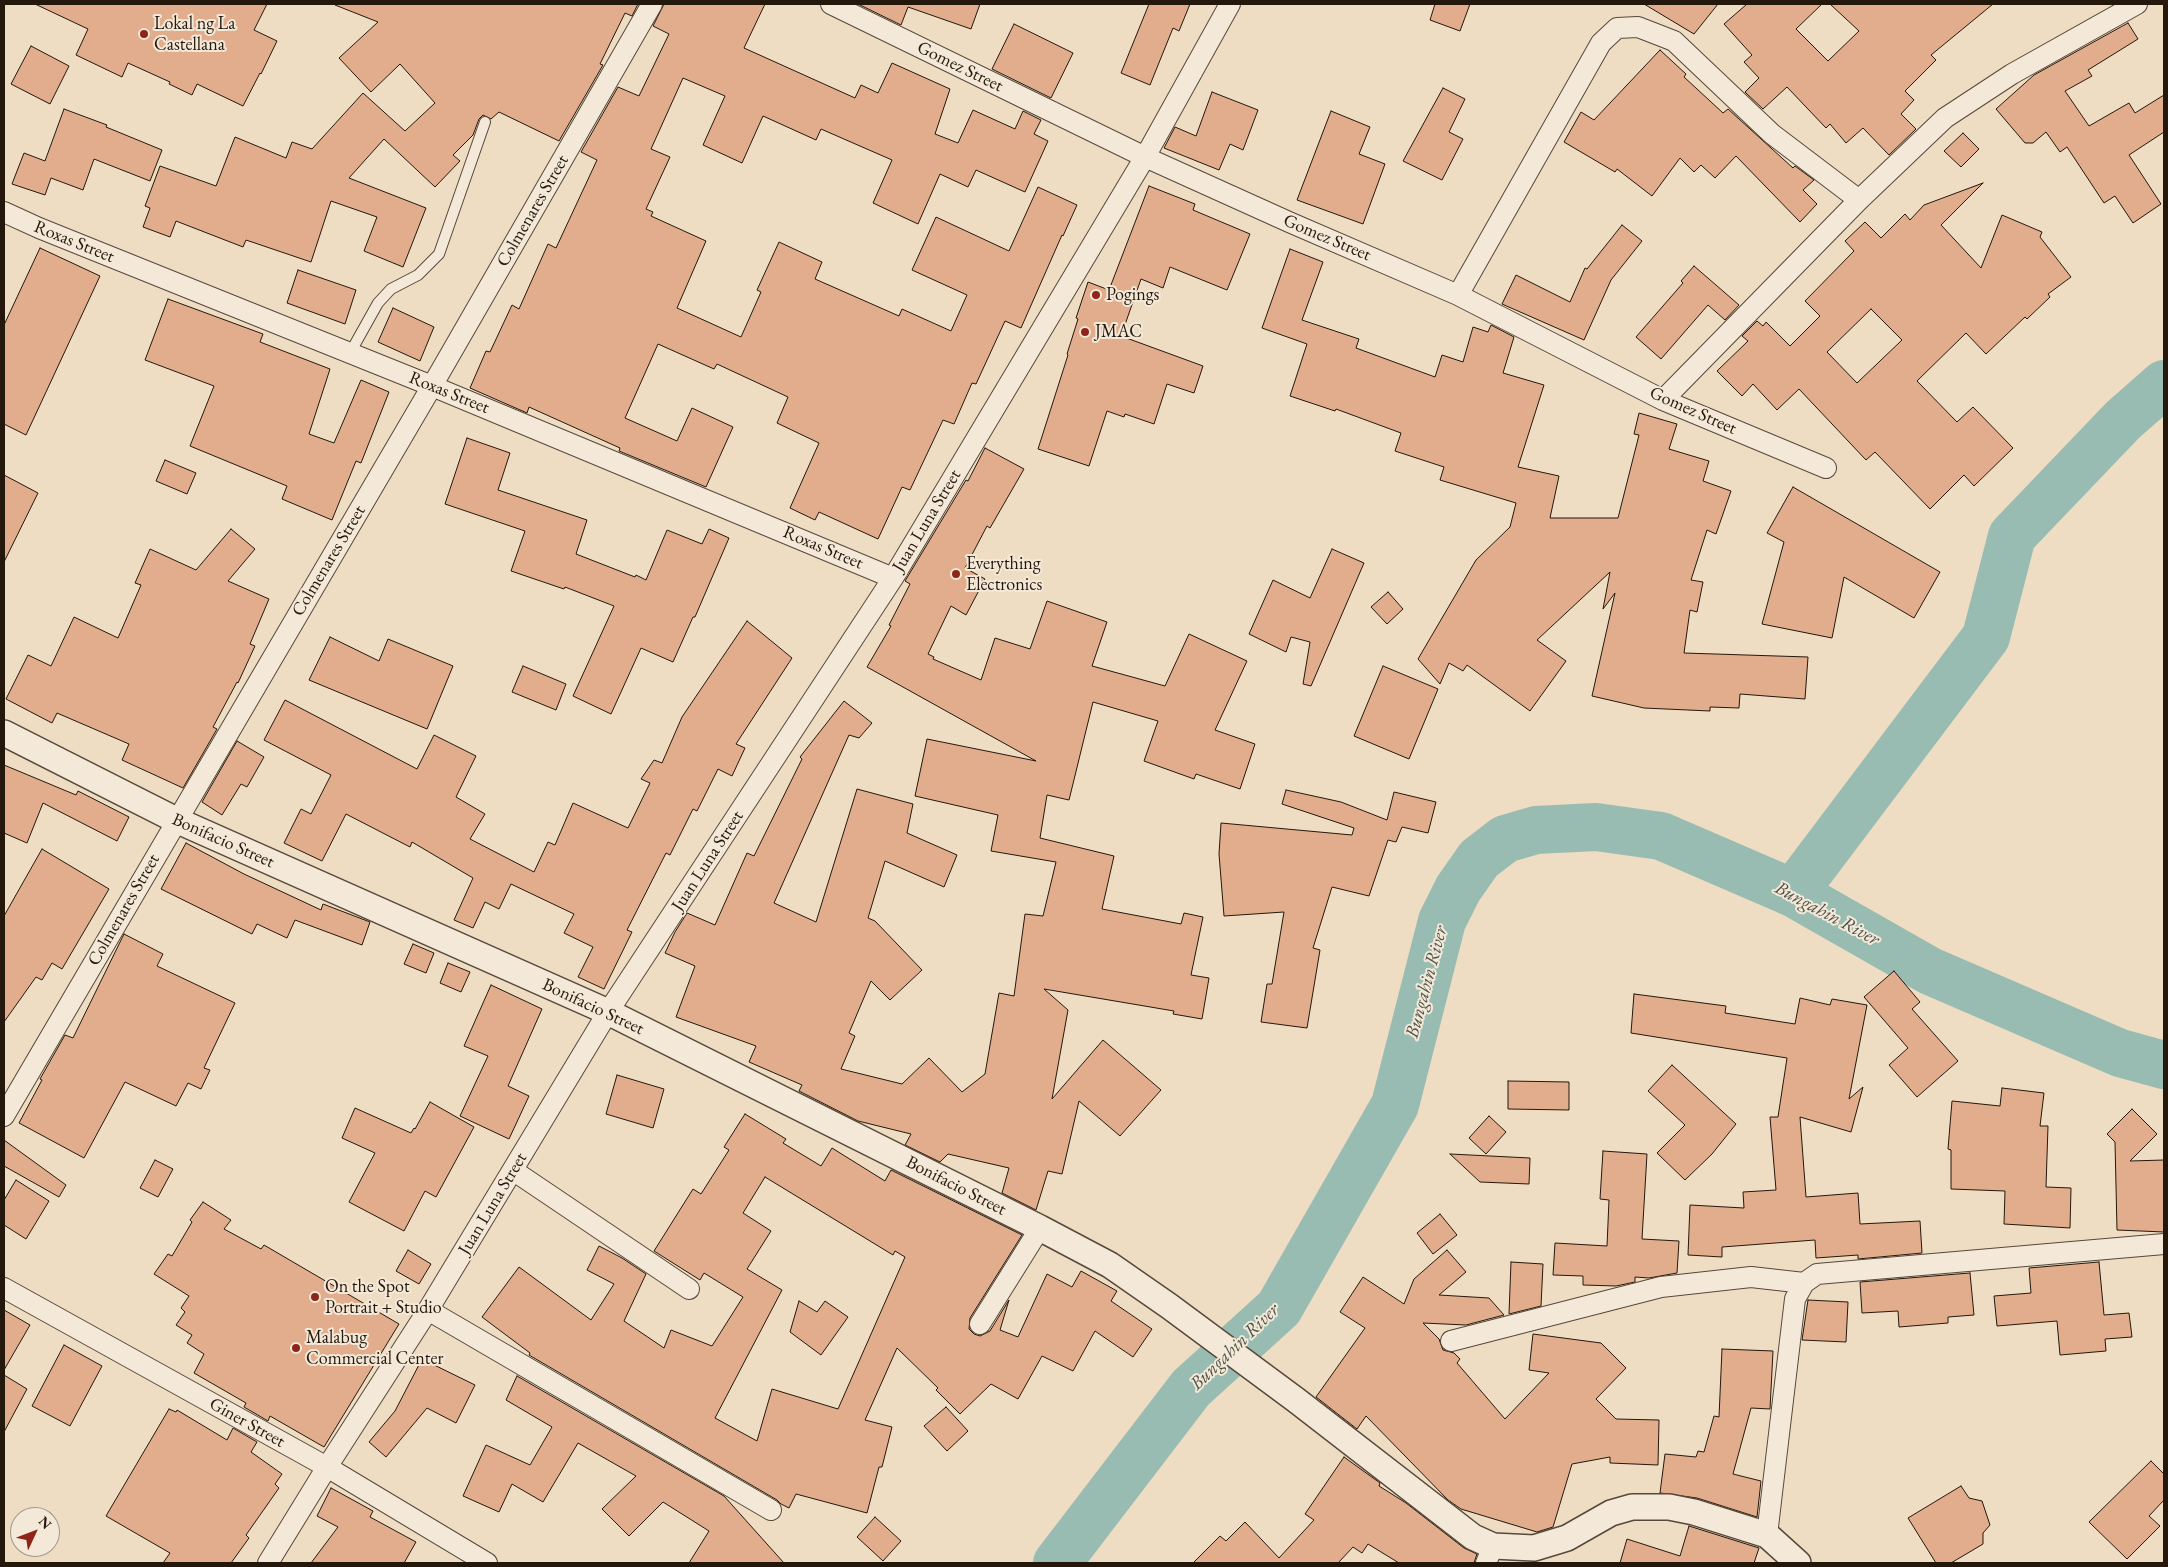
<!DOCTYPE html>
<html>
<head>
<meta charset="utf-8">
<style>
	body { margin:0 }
	#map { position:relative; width:2168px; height:1567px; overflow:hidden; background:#eeddc3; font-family:"EB Garamond",serif }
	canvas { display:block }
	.frame { position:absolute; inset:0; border:5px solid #24170c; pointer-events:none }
	.north { position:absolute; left:10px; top:1507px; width:50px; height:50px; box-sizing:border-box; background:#f4e9d8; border:1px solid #a19586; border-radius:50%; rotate:47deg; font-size:14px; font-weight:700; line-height:20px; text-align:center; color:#24170c }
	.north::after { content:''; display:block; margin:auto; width:18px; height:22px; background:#8f2418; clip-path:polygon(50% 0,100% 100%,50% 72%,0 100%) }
</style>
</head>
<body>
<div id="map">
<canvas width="2168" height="1567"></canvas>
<div class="frame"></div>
<div class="north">N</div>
</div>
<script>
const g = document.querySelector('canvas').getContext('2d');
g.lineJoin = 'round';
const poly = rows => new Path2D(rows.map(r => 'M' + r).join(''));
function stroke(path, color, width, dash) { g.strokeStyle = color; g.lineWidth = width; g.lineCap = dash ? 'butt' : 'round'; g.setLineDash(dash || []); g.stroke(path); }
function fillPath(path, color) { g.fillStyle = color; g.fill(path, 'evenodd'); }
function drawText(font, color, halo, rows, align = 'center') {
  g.font = font + ' "EB Garamond",serif'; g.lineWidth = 4; g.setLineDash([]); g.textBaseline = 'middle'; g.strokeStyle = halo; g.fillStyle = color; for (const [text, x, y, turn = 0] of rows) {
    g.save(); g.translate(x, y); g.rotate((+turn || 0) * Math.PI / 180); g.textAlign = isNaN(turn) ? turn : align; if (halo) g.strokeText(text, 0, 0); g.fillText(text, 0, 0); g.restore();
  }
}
stroke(poly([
	[1793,893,1986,637,2012,536,2123,420,2164,384],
	[1057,1563,1191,1388,1279,1308,1395,1105,1442,921,1458,889,1479,859,1505,839,1536,830,1596,827,1661,836,1793,893,1930,971,2120,1053,2164,1065]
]), '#99bcb2', 48);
const building = poly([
	[35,4,267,4,254,30,277,41,261,74,260,73,243,106,197,84,192,95,169,84,170,82,128,63,122,77,76,55,88,29,35,4],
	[336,4,638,4,632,16,625,13,600,64,603,65,559,141,499,112,491,119,483,115,479,119,473,135,453,155,460,161,435,187,384,139,349,178,426,208,403,267,364,251,377,217,331,201,311,262,246,240,243,247,176,221,170,237,143,227,150,208,145,206,160,166,216,186,235,137,286,158,292,142,312,149,363,93,405,131,435,103,400,64,371,92,339,58,378,22,335,5,336,4],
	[664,4,765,4,744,48,855,98,861,85,878,93,892,63,950,89,935,134,958,143,973,110,1015,129,1023,111,1041,120,1034,134,1048,141,1025,192,976,170,968,187,940,174,918,224,873,203,892,160,821,129,816,140,763,116,742,163,703,145,725,96,683,78,651,149,670,157,646,209,653,212,651,216,706,241,677,308,741,337,761,292,757,290,779,242,822,262,815,279,899,316,902,309,951,331,967,295,912,270,936,217,1009,251,1038,187,1077,205,1063,236,1062,235,1021,328,1005,321,976,384,972,383,954,424,943,420,910,490,902,487,878,539,819,512,815,520,790,508,819,443,777,423,788,397,717,364,714,369,658,344,625,418,677,441,692,408,733,427,706,487,619,451,620,448,529,407,527,413,470,388,486,351,490,352,512,305,519,309,548,244,556,248,597,160,581,152,618,87,639,96,669,34,653,26,664,4],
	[858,4,980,4,971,29,908,7,901,25,858,4],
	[1149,4,1190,4,1179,31,1173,28,1150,85,1121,73,1149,4],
	[1435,4,1470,4,1460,31,1430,20,1435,4],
	[1644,4,1718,4,1694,34,1644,4],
	[1747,4,1822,4,1796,29,1828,61,1859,31,1830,4,1993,4,1931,55,1936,60,1905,91,1914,100,1901,114,1916,129,1889,155,1863,128,1846,143,1830,124,1826,128,1787,87,1763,109,1745,92,1759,78,1744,62,1752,55,1724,24,1747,4],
	[2128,23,2138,39,2088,70,2092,76,2065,91,2089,126,2129,103,2135,113,2164,95,2164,132,2129,155,2161,204,2133,223,2115,196,2104,203,2067,147,2060,152,2046,132,2033,143,2025,143,1996,109,2034,75,2128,23],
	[1014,24,1073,53,1051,98,992,69,1014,24],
	[31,46,69,66,50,104,11,84,31,46],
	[1660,50,1686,74,1684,77,1723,113,1728,109,1793,168,1795,166,1814,180,1803,190,1817,204,1800,222,1736,156,1715,178,1701,165,1694,172,1680,158,1652,196,1617,169,1615,172,1564,142,1581,112,1594,120,1660,50],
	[1443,88,1465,99,1449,132,1463,139,1442,180,1403,161,1443,88],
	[1212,92,1258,110,1243,150,1230,144,1219,170,1164,148,1175,127,1196,136,1212,92],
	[64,109,107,125,106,127,162,150,150,181,94,159,83,190,51,178,45,195,12,184,24,153,45,161,64,109],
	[1331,111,1370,127,1359,154,1385,164,1363,224,1297,200,1331,111],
	[1963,133,1979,149,1961,167,1944,151,1963,133],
	[1983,183,1941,225,1981,268,2002,215,2042,232,2040,237,2071,277,2048,294,2050,297,2027,319,2025,317,1986,354,1966,333,1917,381,1957,422,1973,407,2013,448,1974,486,1964,475,1930,509,1875,452,1866,460,1799,389,1777,410,1753,384,1742,396,1717,371,1748,341,1742,336,1757,321,1763,326,1766,322,1790,346,1820,316,1805,301,1854,251,1845,241,1865,222,1881,238,1905,214,1910,220,1924,205,1983,183],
	[1871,309,1902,340,1857,383,1827,352,1871,309],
	[1149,186,1195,204,1193,210,1250,234,1227,290,1170,267,1163,288,1141,279,1121,336,1203,366,1194,393,1167,384,1154,424,1125,414,1124,417,1107,411,1089,466,1038,449,1068,355,1067,354,1078,319,1076,318,1088,282,1109,290,1149,186],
	[1622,225,1642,241,1611,280,1584,340,1502,304,1516,275,1570,302,1585,268,1587,269,1622,225],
	[40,248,100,276,26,435,4,424,4,325,40,248],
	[1290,249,1323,262,1302,320,1359,339,1356,348,1435,377,1442,355,1463,362,1473,327,1488,332,1491,325,1514,337,1503,373,1544,385,1518,467,1559,476,1550,518,1618,518,1639,435,1634,434,1639,413,1677,424,1669,449,1709,461,1703,481,1731,491,1716,534,1707,530,1691,580,1703,582,1697,612,1690,610,1684,653,1808,657,1805,699,1740,694,1739,708,1710,707,1710,711,1644,708,1592,696,1615,593,1603,609,1610,572,1537,640,1566,661,1530,711,1467,665,1463,671,1449,663,1440,684,1418,659,1476,560,1510,527,1516,503,1440,480,1444,467,1395,451,1401,433,1336,409,1335,411,1290,396,1307,344,1262,328,1290,249],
	[1694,266,1739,305,1725,320,1708,305,1661,359,1636,337,1683,283,1681,281,1694,266],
	[298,270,356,290,345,324,287,303,298,270],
	[168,299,263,334,260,342,330,369,309,434,334,443,361,380,389,392,361,463,356,461,332,520,282,499,287,486,190,446,214,386,145,360,168,299],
	[393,308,434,327,420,361,378,342,393,308],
	[467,438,510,453,498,490,587,520,576,554,635,577,636,575,646,580,667,530,702,544,709,529,729,538,695,617,693,617,673,662,641,648,611,714,573,696,614,606,565,587,564,589,511,571,525,531,445,504,467,438],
	[985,448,1024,469,990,528,987,526,965,568,985,579,966,615,951,606,928,654,934,657,933,659,981,680,995,638,1030,649,1047,601,1107,622,1092,666,1165,686,1189,634,1247,661,1215,730,1255,744,1240,789,1196,774,1194,779,1144,761,1158,721,1093,702,1069,800,1047,795,1040,838,1114,856,1102,909,1181,924,1184,913,1203,917,1191,975,1209,978,1202,1019,1173,1014,1174,1011,1044,989,1068,1010,1052,1099,1103,1040,1161,1090,1120,1136,1079,1101,1062,1174,1048,1171,1036,1210,1002,1193,1009,1168,948,1154,940,1162,905,1145,911,1134,858,1121,799,1091,802,1085,749,1062,756,1046,676,1017,695,966,665,953,675,932,687,913,715,925,747,853,754,856,802,759,800,757,844,701,872,723,859,738,849,735,774,903,816,922,857,789,913,804,907,833,957,855,944,887,885,861,868,918,875,921,922,970,890,1000,871,981,849,1033,855,1036,841,1069,902,1084,929,1058,962,1092,985,1074,999,993,1014,996,1025,914,1043,916,1056,862,991,851,998,815,915,796,927,739,1036,761,867,667,891,626,889,625,910,584,905,581,966,480,968,481,985,448],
	[165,460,196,473,187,494,156,481,165,460],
	[4,475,38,493,4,562,4,475],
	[1793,487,1940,572,1914,618,1844,577,1832,638,1762,624,1784,542,1767,533,1793,487],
	[231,529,255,549,228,581,269,599,250,644,255,646,238,683,237,682,213,727,217,729,183,788,122,760,129,744,57,713,52,723,6,699,28,655,51,666,74,617,118,638,141,585,135,583,150,549,196,570,231,529],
	[1332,549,1364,563,1311,686,1303,684,1310,642,1291,637,1286,652,1249,634,1273,580,1310,598,1332,549],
	[1388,592,1403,609,1387,624,1371,607,1388,592],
	[747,621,792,658,736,744,745,748,732,776,718,769,697,811,693,809,670,855,666,853,627,930,632,932,604,989,578,977,593,947,564,933,574,914,511,884,499,909,485,902,473,928,454,920,473,878,412,842,410,847,346,814,322,861,284,843,301,809,311,814,331,775,264,740,285,700,417,769,434,735,476,756,456,797,485,814,470,839,534,872,548,842,555,845,573,803,628,828,650,783,641,779,654,760,662,763,682,717,747,621],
	[330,637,379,661,388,639,453,666,427,729,309,680,330,637],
	[523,666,566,684,556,710,512,692,523,666],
	[1383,666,1438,689,1409,759,1354,736,1383,666],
	[237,741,264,757,247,787,241,784,222,815,202,802,237,741],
	[4,765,76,795,78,791,129,817,117,841,43,803,27,843,4,833,4,765],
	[1286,790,1341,802,1387,820,1394,792,1436,802,1428,833,1402,827,1396,842,1388,840,1369,896,1332,887,1313,948,1320,950,1307,1028,1261,1022,1267,984,1272,984,1284,912,1224,916,1219,854,1221,823,1352,835,1354,828,1282,804,1286,790],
	[186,843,244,874,321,910,323,904,370,922,362,945,295,920,287,938,257,924,252,934,161,889,186,843],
	[42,849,109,889,62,969,52,963,42,980,36,977,4,1022,4,916,42,849],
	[124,934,163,954,157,966,235,1003,204,1068,210,1070,201,1089,188,1083,176,1106,125,1082,84,1158,19,1123,42,1080,40,1079,65,1035,73,1038,124,934],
	[413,944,434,953,426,973,404,964,413,944],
	[448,963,470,972,461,992,440,983,448,963],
	[1894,971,1920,1002,1912,1009,1958,1061,1917,1097,1889,1065,1908,1048,1864,997,1894,971],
	[491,985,542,1009,508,1086,529,1096,509,1139,460,1116,488,1056,464,1046,491,985],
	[1634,994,1726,1006,1725,1013,1795,1024,1800,998,1830,1005,1832,999,1867,1005,1849,1099,1863,1087,1851,1132,1800,1117,1806,1197,1858,1193,1860,1224,1920,1221,1922,1253,1858,1259,1858,1255,1816,1258,1815,1240,1722,1247,1722,1257,1688,1255,1690,1205,1744,1208,1743,1192,1776,1190,1770,1117,1778,1117,1787,1058,1631,1033,1634,994],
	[1672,1065,1736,1124,1712,1154,1685,1180,1657,1153,1685,1125,1648,1091,1672,1065],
	[617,1075,664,1089,653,1128,606,1114,617,1075],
	[1508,1081,1569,1082,1569,1110,1508,1109,1508,1081],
	[2002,1088,2044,1093,2040,1126,2048,1126,2046,1187,2071,1188,2070,1228,2004,1224,2005,1191,1951,1189,1951,1150,1948,1149,1952,1101,2000,1106,2002,1088],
	[430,1102,474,1127,436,1197,425,1191,404,1231,349,1202,375,1153,342,1138,355,1108,411,1133,414,1128,415,1129,430,1102],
	[2132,1109,2157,1134,2130,1161,2164,1160,2164,1232,2117,1230,2115,1142,2107,1134,2132,1109],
	[745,1114,786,1139,783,1143,821,1166,832,1148,885,1181,891,1170,1022,1235,970,1318,969,1329,974,1334,980,1336,990,1331,1009,1300,1000,1330,1018,1337,1047,1274,1072,1287,1081,1271,1117,1291,1111,1301,1152,1329,1133,1357,1095,1331,1073,1371,1042,1356,1018,1399,991,1384,960,1414,936,1390,938,1388,897,1348,865,1420,892,1427,882,1467,879,1467,867,1513,796,1494,789,1508,781,1504,777,1500,529,1355,530,1353,482,1317,519,1267,591,1320,614,1284,587,1270,599,1246,622,1258,646,1274,624,1321,664,1348,671,1330,712,1346,743,1297,704,1273,700,1280,654,1251,693,1189,701,1194,729,1150,724,1147,745,1114],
	[765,1177,893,1255,895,1251,905,1257,838,1409,772,1389,757,1441,715,1418,782,1290,747,1269,771,1231,743,1213,765,1177],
	[1489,1116,1506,1132,1486,1154,1469,1138,1489,1116],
	[4,1140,66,1185,59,1197,4,1166,4,1140],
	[1603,1151,1647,1154,1642,1239,1679,1241,1677,1273,1649,1278,1635,1277,1635,1282,1616,1286,1583,1285,1583,1276,1553,1275,1555,1243,1607,1246,1609,1200,1600,1199,1603,1151],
	[1450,1154,1530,1158,1529,1184,1480,1182,1450,1154],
	[155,1160,173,1169,158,1197,140,1188,155,1160],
	[16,1180,49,1201,26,1239,4,1225,4,1200,16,1180],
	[203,1202,231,1220,224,1229,261,1249,264,1245,399,1324,324,1447,270,1416,268,1421,244,1407,246,1403,194,1373,204,1354,187,1343,192,1335,176,1325,185,1312,181,1308,189,1296,154,1274,168,1254,172,1256,192,1222,190,1220,203,1202],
	[1440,1214,1457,1235,1433,1254,1417,1233,1440,1214],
	[408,1250,431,1264,419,1284,396,1271,408,1250],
	[1447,1250,1466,1272,1439,1295,1489,1298,1504,1315,1466,1325,1423,1323,1439,1339,1443,1350,1454,1353,1460,1359,1457,1363,1505,1419,1549,1373,1529,1370,1533,1334,1601,1343,1626,1368,1596,1399,1616,1419,1659,1420,1658,1465,1610,1463,1610,1457,1572,1464,1553,1527,1537,1532,1461,1509,1448,1500,1366,1416,1357,1429,1316,1397,1365,1328,1340,1312,1363,1277,1404,1304,1414,1279,1447,1250],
	[1511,1262,1543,1264,1541,1306,1509,1314,1511,1262],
	[2099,1262,2104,1315,2129,1313,2132,1337,2105,1339,2106,1351,2060,1355,2057,1321,1997,1326,1994,1296,2031,1293,2029,1268,2099,1262],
	[1970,1273,1974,1315,1948,1317,1948,1323,1899,1327,1898,1311,1862,1313,1860,1282,1970,1273],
	[1808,1300,1848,1302,1846,1342,1802,1340,1808,1300],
	[799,1301,817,1312,825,1301,848,1317,821,1355,790,1332,799,1301],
	[4,1310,30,1325,4,1370,4,1310],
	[64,1345,102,1366,70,1426,32,1406,64,1345],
	[1722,1349,1773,1351,1770,1409,1751,1408,1733,1474,1761,1481,1757,1517,1697,1498,1660,1493,1665,1454,1696,1457,1698,1451,1704,1452,1714,1416,1719,1417,1722,1349],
	[422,1359,475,1385,456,1423,427,1408,386,1457,369,1442,395,1411,422,1359],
	[4,1375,27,1389,4,1432,4,1375],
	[517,1376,724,1496,784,1563,689,1563,709,1531,663,1502,629,1536,602,1509,636,1476,578,1443,543,1502,512,1484,499,1512,463,1496,486,1445,530,1465,552,1427,506,1400,517,1376],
	[946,1407,968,1431,947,1451,924,1426,946,1407],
	[169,1409,176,1412,177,1410,227,1440,233,1428,257,1442,251,1452,282,1474,275,1484,279,1488,246,1535,249,1538,231,1563,163,1563,170,1553,106,1516,169,1409],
	[1344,1457,1380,1483,1379,1486,1406,1503,1464,1548,1477,1554,1474,1563,1399,1563,1368,1544,1362,1553,1353,1547,1338,1563,1193,1563,1220,1536,1226,1541,1245,1522,1279,1558,1314,1520,1305,1514,1344,1457],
	[2151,1461,2164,1474,2164,1500,2149,1516,2160,1526,2127,1559,2089,1522,2151,1461],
	[1961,1486,1969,1498,1982,1501,1990,1525,1983,1533,1983,1544,1951,1563,1936,1563,1908,1518,1961,1486],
	[331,1488,373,1511,370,1517,416,1542,404,1563,311,1563,338,1527,317,1516,331,1488],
	[875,1517,901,1541,883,1561,857,1537,875,1517],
	[1689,1526,1759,1548,1754,1563,1620,1563,1627,1539,1680,1556,1689,1526]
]);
fillPath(building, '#e1ad8c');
stroke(building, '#24170c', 1);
const service = poly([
	[350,353,378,303,391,289,418,275,439,254,485,122]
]);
const minor = poly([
	[831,4,1145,157,1289,222,1458,295,1663,400,1826,468],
	[4,212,39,228,432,386,893,578],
	[1458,295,1601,43,1617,28,1638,27,1674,41,1772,134,1859,200],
	[1663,400,1859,200,1945,118,2012,74,2137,4],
	[4,1116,432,386,652,4],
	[514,1171,689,1289],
	[4,1288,327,1467,487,1563],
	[428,1310,771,1510],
	[980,1324,1040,1228],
	[1451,1341,1661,1287,1751,1277,1804,1283],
	[1767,1535,1795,1299,1804,1283,1817,1274,2164,1244],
	[268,1563,327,1467,428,1310,608,1012,893,578,1145,157,1230,4],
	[1486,1563,1493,1546]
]);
const tertiary = poly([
	[4,733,176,820,608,1012,1040,1228,1110,1265,1169,1306,1296,1400,1473,1537,1493,1546,1534,1548,1567,1538,1611,1513,1632,1507,1669,1507,1694,1512,1767,1535,1798,1563]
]);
stroke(service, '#56483a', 12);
stroke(minor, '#56483a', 22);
stroke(tertiary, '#56483a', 28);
stroke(service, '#f4e9d8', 10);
stroke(minor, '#f4e9d8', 20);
stroke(tertiary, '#f4e9d8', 25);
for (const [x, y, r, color] of [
	[144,34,5,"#8f2418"],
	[1096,295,5,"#8f2418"],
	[1085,332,5,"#8f2418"],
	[956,574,5,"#8f2418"],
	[315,1297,5,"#8f2418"],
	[296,1348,5,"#8f2418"]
]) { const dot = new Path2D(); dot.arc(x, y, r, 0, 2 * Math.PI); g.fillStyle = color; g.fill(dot); stroke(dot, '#f4e9d8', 2); }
drawText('18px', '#24170c', '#f4e9d8', [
	["Lokal ng La",154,24],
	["Castellana",154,45],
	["Pogings",1106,295],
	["JMAC",1095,332],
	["Everything",966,564],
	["Electronics",966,585],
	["On the Spot",325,1287],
	["Portrait + Studio",325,1308],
	["Malabug",306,1338],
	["Commercial Center",306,1359]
], 'left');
drawText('18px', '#24170c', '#f4e9d8', [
	["Gomez Street",960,67,26],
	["Colmenares Street",533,211,-60],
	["Gomez Street",1327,238,23],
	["Roxas Street",74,242,22],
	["Roxas Street",449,393,22],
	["Gomez Street",1693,411,24],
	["Juan Luna Street",927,521,-59],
	["Roxas Street",823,548,23],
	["Colmenares Street",329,561,-59],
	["Bonifacio Street",223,841,24],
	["Juan Luna Street",708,861,-57],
	["Colmenares Street",124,910,-60],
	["Bonifacio Street",593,1007,25],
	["Bonifacio Street",956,1186,27],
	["Juan Luna Street",493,1204,-59],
	["Giner Street",247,1423,29]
]);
drawText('italic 19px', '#4d5146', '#f4e9d8', [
	["Bungahin River",1827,914,28],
	["Bungahin River",1427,982,-75],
	["Bungahin River",1235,1347,-44]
]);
</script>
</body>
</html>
